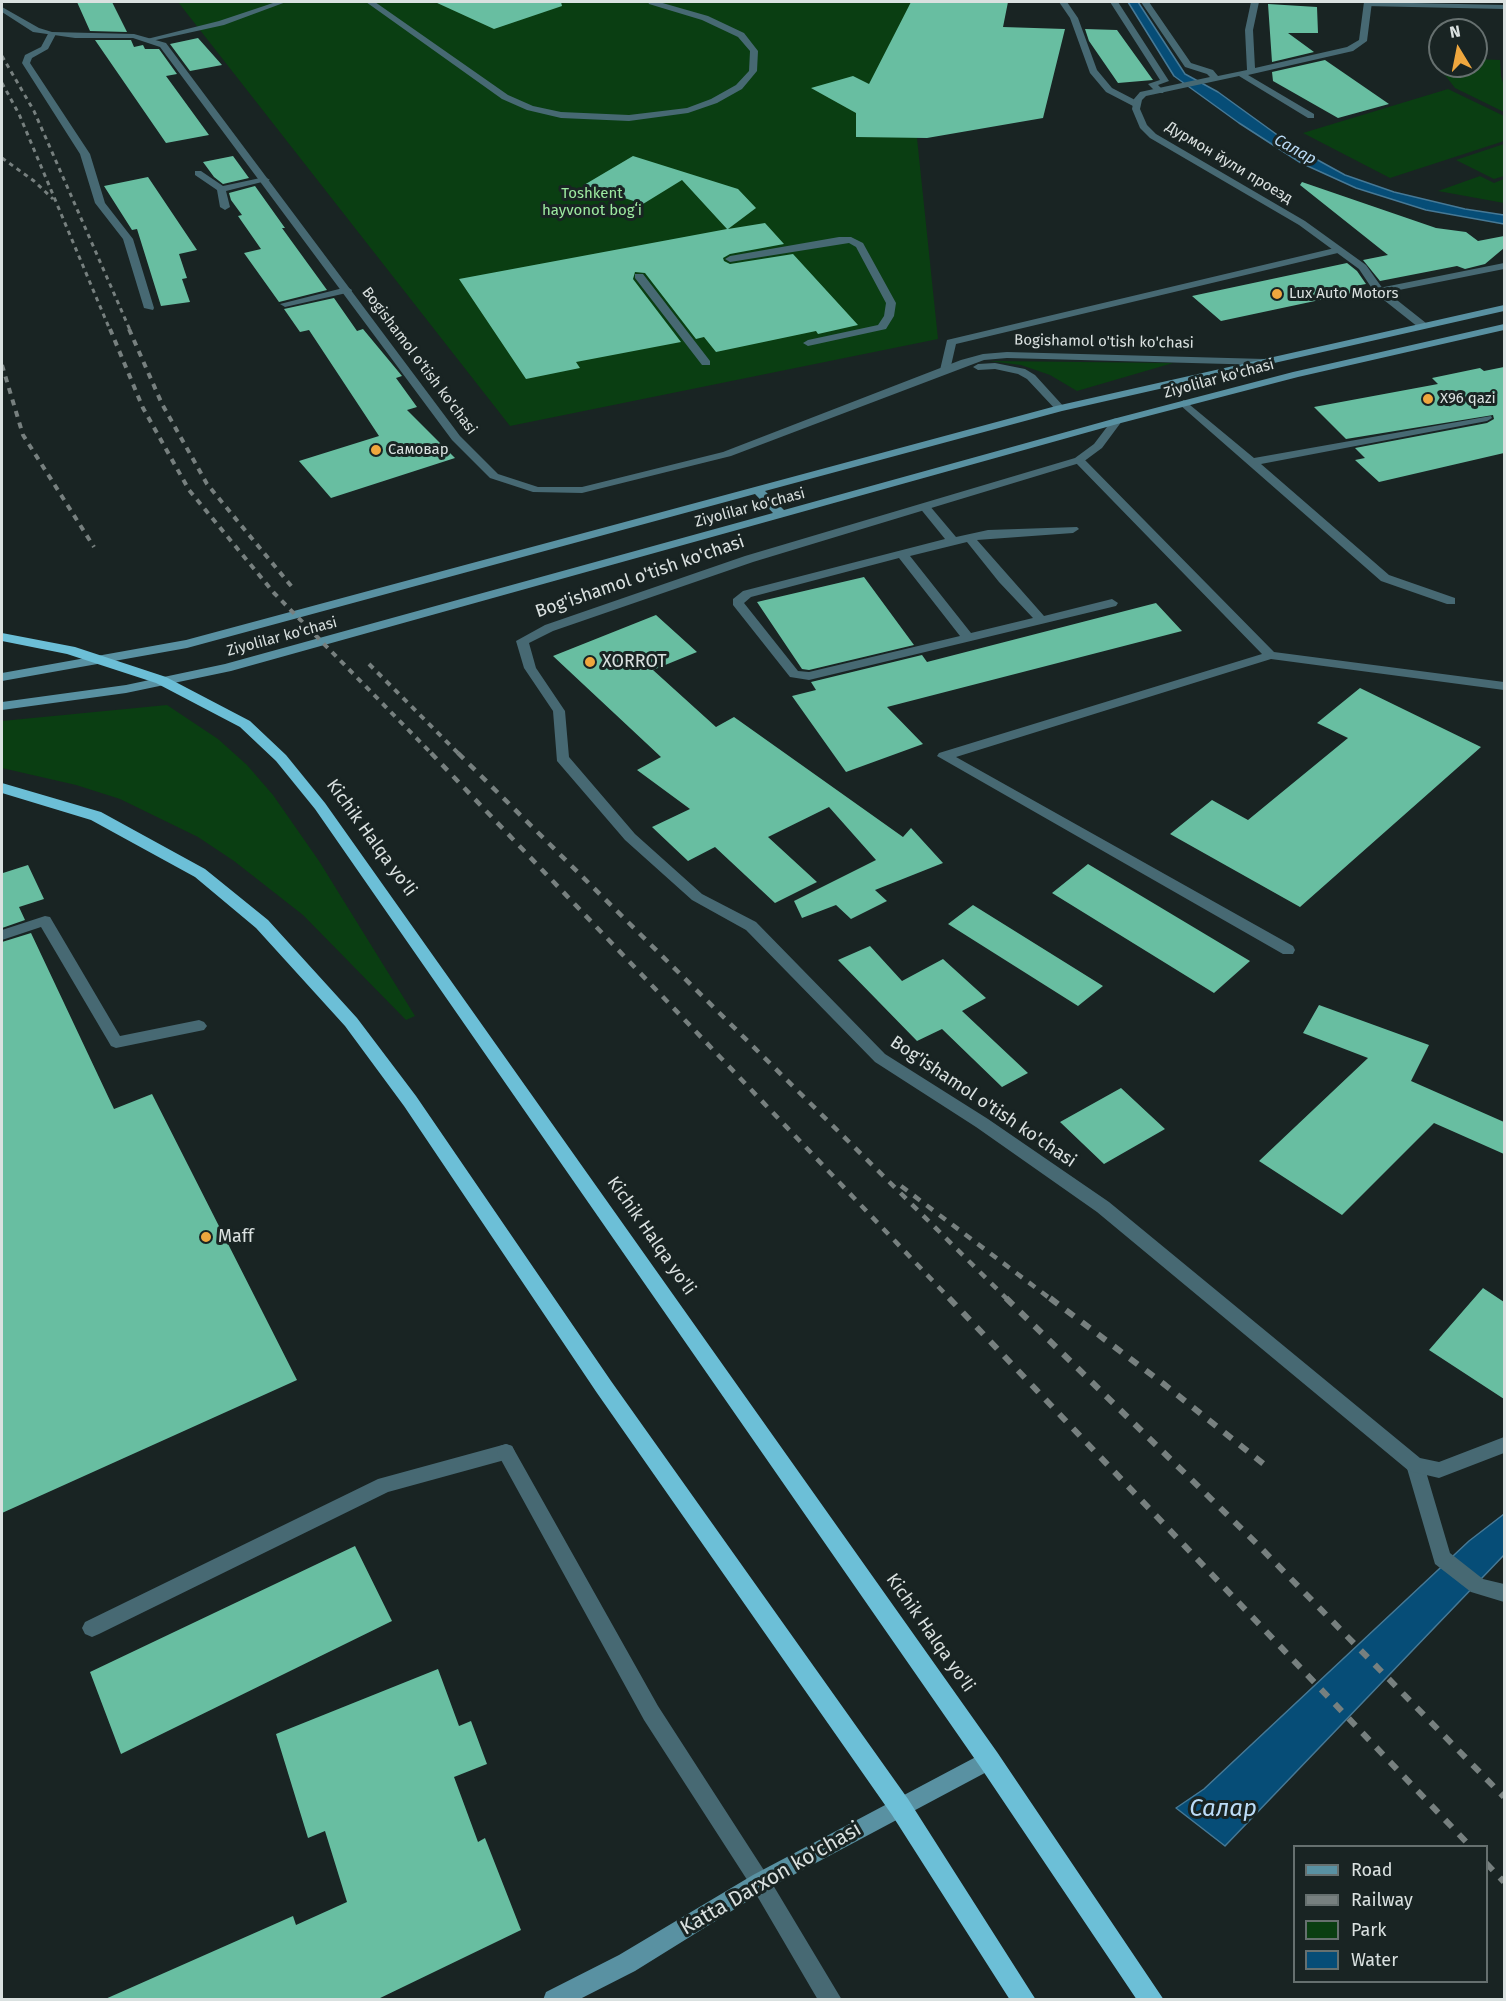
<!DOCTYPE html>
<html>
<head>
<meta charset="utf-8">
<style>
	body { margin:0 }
	#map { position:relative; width:1506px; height:2001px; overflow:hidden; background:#192423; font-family:"Fira Sans",sans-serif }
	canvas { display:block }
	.frame { position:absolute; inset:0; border:3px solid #dae1e0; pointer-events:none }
	.legend { position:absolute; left:1293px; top:1845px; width:195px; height:138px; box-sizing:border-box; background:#192423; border:2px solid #66706f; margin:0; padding:8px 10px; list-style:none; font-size:18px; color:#dae1e0 }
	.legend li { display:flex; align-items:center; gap:12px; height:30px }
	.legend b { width:30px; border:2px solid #66706f }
	.north { position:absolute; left:1428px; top:18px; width:60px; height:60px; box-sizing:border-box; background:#192423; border:2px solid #66706f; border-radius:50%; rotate:350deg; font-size:16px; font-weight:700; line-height:24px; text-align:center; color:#dae1e0 }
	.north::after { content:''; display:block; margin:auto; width:21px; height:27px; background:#efa73e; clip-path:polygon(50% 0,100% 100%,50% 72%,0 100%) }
</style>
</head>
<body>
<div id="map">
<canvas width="1506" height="2001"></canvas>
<div class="frame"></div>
<ul class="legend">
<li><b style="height:8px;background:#5991a2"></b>Road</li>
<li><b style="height:8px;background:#77807f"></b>Railway</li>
<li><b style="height:16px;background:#0a3e12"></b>Park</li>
<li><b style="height:16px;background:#064d77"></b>Water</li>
</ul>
<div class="north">N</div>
</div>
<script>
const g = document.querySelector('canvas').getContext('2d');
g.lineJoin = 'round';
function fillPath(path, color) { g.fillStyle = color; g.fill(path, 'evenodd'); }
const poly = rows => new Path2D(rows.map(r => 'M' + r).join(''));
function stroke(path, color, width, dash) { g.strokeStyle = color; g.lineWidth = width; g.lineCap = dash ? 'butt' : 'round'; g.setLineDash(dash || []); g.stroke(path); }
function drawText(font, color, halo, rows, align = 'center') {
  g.font = font + ' "Fira Sans",sans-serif'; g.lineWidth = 6; g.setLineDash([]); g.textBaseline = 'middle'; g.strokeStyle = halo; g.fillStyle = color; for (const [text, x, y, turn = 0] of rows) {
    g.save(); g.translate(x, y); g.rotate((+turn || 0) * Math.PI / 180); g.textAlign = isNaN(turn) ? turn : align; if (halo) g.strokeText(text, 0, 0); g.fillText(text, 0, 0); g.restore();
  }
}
fillPath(poly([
	[178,2,955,2,937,42,918,101,917,138,938,339,510,426],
	[1431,57,1440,58,1440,66,1476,66,1476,59,1500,60,1501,76,1504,86,1504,112,1455,88],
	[1448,89,1504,116,1504,141,1390,178,1303,133],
	[1504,144,1504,176,1494,179,1456,160],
	[1480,176,1494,183,1504,179,1504,203,1438,191],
	[989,361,1173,363,1077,391,1050,375,1021,365],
	[167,705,218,739,247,765,273,795,319,861,415,1016,406,1020,303,915,234,861,198,837,120,799,76,785,2,768,2,721]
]), '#0a3e12');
const water = poly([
	[1128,2,1138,2,1185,74,1218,92,1294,147,1345,175,1394,192,1465,209,1504,215,1504,224,1426,210,1356,188,1301,163,1239,123,1174,76,1128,2],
	[1504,1514,1504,1555,1225,1846,1176,1808,1204,1789,1469,1541,1504,1514]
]);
fillPath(water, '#064d77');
stroke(water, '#467996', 1.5);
fillPath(poly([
	[77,2,112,2,127,32,90,31],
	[435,2,561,2,562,6,494,29],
	[911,2,1008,2,1003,27,1065,29,1043,118,927,138,856,137,856,113,811,88,853,76,869,84],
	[1268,4,1317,7,1318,33,1288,33,1314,52,1272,62],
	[1085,29,1117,30,1153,80,1118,83,1089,41],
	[198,38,222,65,190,71,170,44],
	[95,40,131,40,134,47,143,45,145,49,159,49,177,74,166,76,209,135,166,143],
	[1325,60,1389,104,1338,118,1273,81,1272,72],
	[233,156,249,178,223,184,214,177,203,162],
	[633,156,738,189,756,208,728,229,765,223,784,244,730,254,723,258,724,261,730,264,793,254,858,325,818,334,816,331,716,352,704,337,696,339,645,273,635,272,633,279,681,342,576,362,580,368,526,379,459,279,727,229,682,180,643,204,584,185],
	[148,177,197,250,179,254,187,278,182,279,190,302,161,306,137,229,132,230,104,186],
	[1302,182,1436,228,1466,232,1478,241,1504,236,1504,248,1485,264,1465,269,1457,266,1380,281,1363,260,1388,255,1300,185],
	[255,186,285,228,282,228,327,290,279,302,244,253,261,249,238,216,242,215,231,200,229,193],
	[1347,263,1357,271,1366,284,1355,286,1362,291,1221,321,1192,296],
	[334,298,357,331,363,329,402,376,396,378,417,407,407,410,455,458,331,498,299,461,379,436,309,330,300,332,284,309],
	[1504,367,1504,453,1379,482,1355,460,1365,458,1355,448,1487,423,1494,419,1493,415,1346,439,1314,407,1438,384,1432,378,1480,368,1484,371],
	[864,577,914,645,809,670,802,669,757,602],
	[1156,603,1182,631,887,707,923,744,846,772,792,696,816,690,811,682,922,655,927,662],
	[656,615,697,652,653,670,716,727,734,717,903,837,911,828,943,863,875,890,887,901,851,919,836,905,802,918,794,901,876,860,829,807,768,837,817,882,775,903,715,847,688,861,652,827,690,809,637,770,661,757,553,656],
	[1360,688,1481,747,1300,907,1170,834,1212,800,1248,820,1348,738,1317,723],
	[1088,864,1250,961,1214,993,1052,893],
	[28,865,44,899,19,907,25,920,2,928,2,870,3,873],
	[973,905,1103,986,1078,1006,948,924],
	[31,933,114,1109,152,1094,297,1380,2,1513,2,942],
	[870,946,902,981,943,959,986,998,962,1011,1028,1073,1002,1087,942,1029,917,1041,838,960],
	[1319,1005,1429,1045,1411,1081,1504,1122,1504,1154,1434,1123,1342,1215,1259,1161,1368,1058,1303,1033],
	[1121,1088,1165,1129,1104,1164,1060,1122],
	[1483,1288,1504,1302,1504,1399,1429,1350],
	[355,1546,392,1621,121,1754,90,1672],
	[438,1669,459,1726,471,1721,487,1764,454,1777,478,1842,485,1838,521,1930,376,2000,103,2000,293,1916,296,1925,347,1902,325,1831,308,1838,276,1734]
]), '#68bea1');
fillPath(poly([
	[276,2,286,2,224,25,147,42,143,40,219,21,276,2],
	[1059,2,1067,2,1078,18,1097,70,1112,88,1139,102,1139,106,1133,106,1106,92,1090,73,1070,18,1059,2],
	[1368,2,1504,5,1504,9,1365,6,1365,2,1368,2],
	[49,32,56,34,48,49,32,58,30,63,90,154,105,203,133,239,154,308,153,310,144,308,123,239,95,203,80,154,22,63,25,55,41,47,49,32],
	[195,171,201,171,223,186,265,177,270,180,226,191,230,207,225,210,220,207,217,190,195,175,195,171],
	[839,237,851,237,863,243,896,303,894,316,886,329,808,346,803,343,808,340,878,325,884,316,886,303,856,247,849,243,730,262,725,259,730,256,839,237],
	[1339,247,1344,250,1342,252,956,344,950,370,945,373,940,370,947,340,1339,247],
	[1504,263,1504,269,1379,294,1374,291,1379,288,1504,263],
	[635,274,643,274,710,361,710,365,702,365,635,278,635,274],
	[347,287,352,290,351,292,285,307,280,304,347,287],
	[1184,400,1254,458,1491,416,1492,418,1487,421,1261,464,1389,575,1455,598,1455,604,1447,604,1381,581,1180,405,1179,403,1184,400],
	[1079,457,1083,458,1274,652,1504,682,1504,690,1271,659,956,757,1293,946,1295,950,1293,954,1283,954,937,756,939,753,1262,654,1075,462,1073,460,1079,457],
	[925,504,929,505,956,537,988,530,1077,527,1079,529,1073,533,977,540,1044,616,1112,599,1118,603,1116,606,809,680,790,677,733,605,733,599,743,591,945,539,919,507,925,504],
	[967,542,999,582,1033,618,971,633,910,556,967,542],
	[899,558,960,636,809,672,798,671,744,603,751,597,899,558],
	[45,916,50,917,120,1036,199,1020,204,1022,207,1026,204,1030,116,1048,111,1046,41,927,2,940,2,930,45,916],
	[506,1444,512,1446,515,1452,512,1458,388,1492,99,1634,92,1637,85,1634,82,1628,85,1622,378,1479,506,1444],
	[1415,1457,1421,1459,1424,1465,1450,1553,1483,1579,1504,1584,1504,1602,1471,1592,1435,1564,1406,1465,1409,1459,1415,1457]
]), '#476973');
fillPath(poly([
	[366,2,375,2,508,95,533,106,561,112,629,115,687,108,711,99,736,85,749,71,750,51,738,37,702,20,649,4,648,2,659,2,708,16,744,33,758,51,757,71,742,89,717,103,688,113,629,121,561,118,527,110,502,99,366,2],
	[1110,2,1118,2,1169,81,1158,85,1164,91,1163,93,1157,93,1148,84,1160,80,1110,2]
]), '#476973');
fillPath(poly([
	[1141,2,1149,2,1191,63,1213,70,1218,76,1247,70,1245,30,1251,2,1259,2,1253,30,1255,68,1347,47,1359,40,1364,2,1372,2,1367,41,1353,51,1248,75,1314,114,1314,118,1308,118,1239,76,1146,96,1142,100,1140,109,1147,125,1156,134,1305,221,1366,265,1383,289,1426,323,1426,327,1418,327,1375,293,1359,269,1299,225,1150,138,1140,128,1132,109,1134,99,1140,92,1210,77,1207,74,1185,67,1141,2],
	[2,7,39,28,52,32,134,34,166,43,460,436,498,474,538,487,582,487,723,452,961,360,983,354,1007,352,1265,359,1270,362,1265,365,1007,358,984,360,731,456,582,493,533,492,490,478,452,440,160,47,133,38,75,38,33,32,2,12,2,7],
	[995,363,1025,369,1035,375,1065,408,1060,411,1056,410,1027,379,1018,374,995,369,978,370,973,367,978,364,995,363],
	[1117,418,1122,421,1102,448,1083,462,753,562,553,631,529,643,536,668,565,711,569,757,635,834,702,894,756,922,885,1054,988,1119,1109,1202,1420,1458,1439,1462,1504,1437,1504,1453,1439,1478,1409,1471,1097,1212,976,1127,875,1062,746,930,692,900,625,840,557,761,553,711,524,668,516,641,545,625,745,556,1075,458,1094,444,1113,419,1117,418],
	[506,1444,512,1446,658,1706,767,1875,842,2000,818,2000,753,1889,644,1720,500,1458,497,1452,500,1446,506,1444]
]), '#476973');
fillPath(poly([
	[1504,305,1504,311,1062,411,765,491,784,510,1113,419,1293,372,1504,324,1504,330,1298,377,1121,423,231,671,126,693,2,710,2,702,126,685,225,664,773,513,755,494,187,648,2,681,2,673,186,640,1056,406,1504,305],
	[989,1750,996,1753,999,1760,996,1767,767,1889,635,1971,578,2000,543,2000,546,1992,619,1955,753,1875,989,1750]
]), '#5991a2');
fillPath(poly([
	[2,633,75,647,166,677,250,721,286,755,325,803,997,1752,1164,2000,1137,2000,981,1768,315,809,276,761,240,727,156,683,67,654,2,641,2,633],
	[2,783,101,812,205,869,268,920,357,1018,416,1096,611,1381,908,1799,1036,2000,1010,2000,892,1815,597,1393,404,1106,345,1026,256,928,195,877,91,820,2,793,2,783]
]), '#6cbfd7');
stroke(poly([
	[2,56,34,111,130,330],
	[2,83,19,114,110,330],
	[2,158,34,181,53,199]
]), '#77807f', 3, [4.5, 4.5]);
stroke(poly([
	[110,329,143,408,189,490,274,593,432,754],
	[129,329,162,404,207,484,292,587],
	[2,365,23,435,94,547],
	[369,664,459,754]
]), '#77807f', 4, [6, 6]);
stroke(poly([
	[431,753,951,1300],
	[458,753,1008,1300],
	[901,1186,1052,1300]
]), '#77807f', 4.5, [8, 8]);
stroke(poly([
	[949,1298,1470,1846],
	[1006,1298,1256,1543,1504,1797],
	[1050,1298,1165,1385,1266,1466],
	[1486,1863,1504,1882]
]), '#77807f', 6, [10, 10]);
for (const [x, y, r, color] of [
	[1277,294,6,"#efa73e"],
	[1428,399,6,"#efa73e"],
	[376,450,6,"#efa73e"],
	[590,662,6,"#efa73e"],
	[206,1237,6,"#efa73e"]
]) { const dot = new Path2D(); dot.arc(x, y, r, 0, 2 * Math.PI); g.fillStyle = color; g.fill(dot); stroke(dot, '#192423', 2); }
drawText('15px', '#dae1e0', '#192423', [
	["Дурмон йули проезд",1229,163,31],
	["Bogishamol o'tish ko'chasi",1104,342,1],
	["Bogishamol o'tish ko'chasi",419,361,53],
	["Ziyolilar ko'chasi",1219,379,-15],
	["Ziyolilar ko'chasi",750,508,-15],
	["Ziyolilar ko'chasi",282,637,-15]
]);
drawText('15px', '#9de9a0', '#192423', [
	["Toshkent",592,194],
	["hayvonot bogʻi",592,211]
]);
drawText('15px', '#dae1e0', '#192423', [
	["Lux Auto Motors",1289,294],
	["X96 qazi",1440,399],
	["Самовар",388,450]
], 'left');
drawText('italic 16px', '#bcdcf7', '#192423', [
	["Салар",1295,150,29]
]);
drawText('18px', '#dae1e0', '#192423', [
	["Bog'ishamol o'tish ko'chasi",640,577,-19],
	["Kichik Halqa yo'li",371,838,54],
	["Bog'ishamol o'tish ko'chasi",983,1102,34],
	["Kichik Halqa yo'li",651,1236,55],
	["Kichik Halqa yo'li",930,1633,55]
]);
drawText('18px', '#dae1e0', '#192423', [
	["XORROT",602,662],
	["Maff",218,1237]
], 'left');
drawText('21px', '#dae1e0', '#192423', [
	["Katta Darxon ko'chasi",771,1879,-30]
]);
drawText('italic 24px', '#bcdcf7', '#192423', [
	["Салар",1223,1809]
]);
</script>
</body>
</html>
